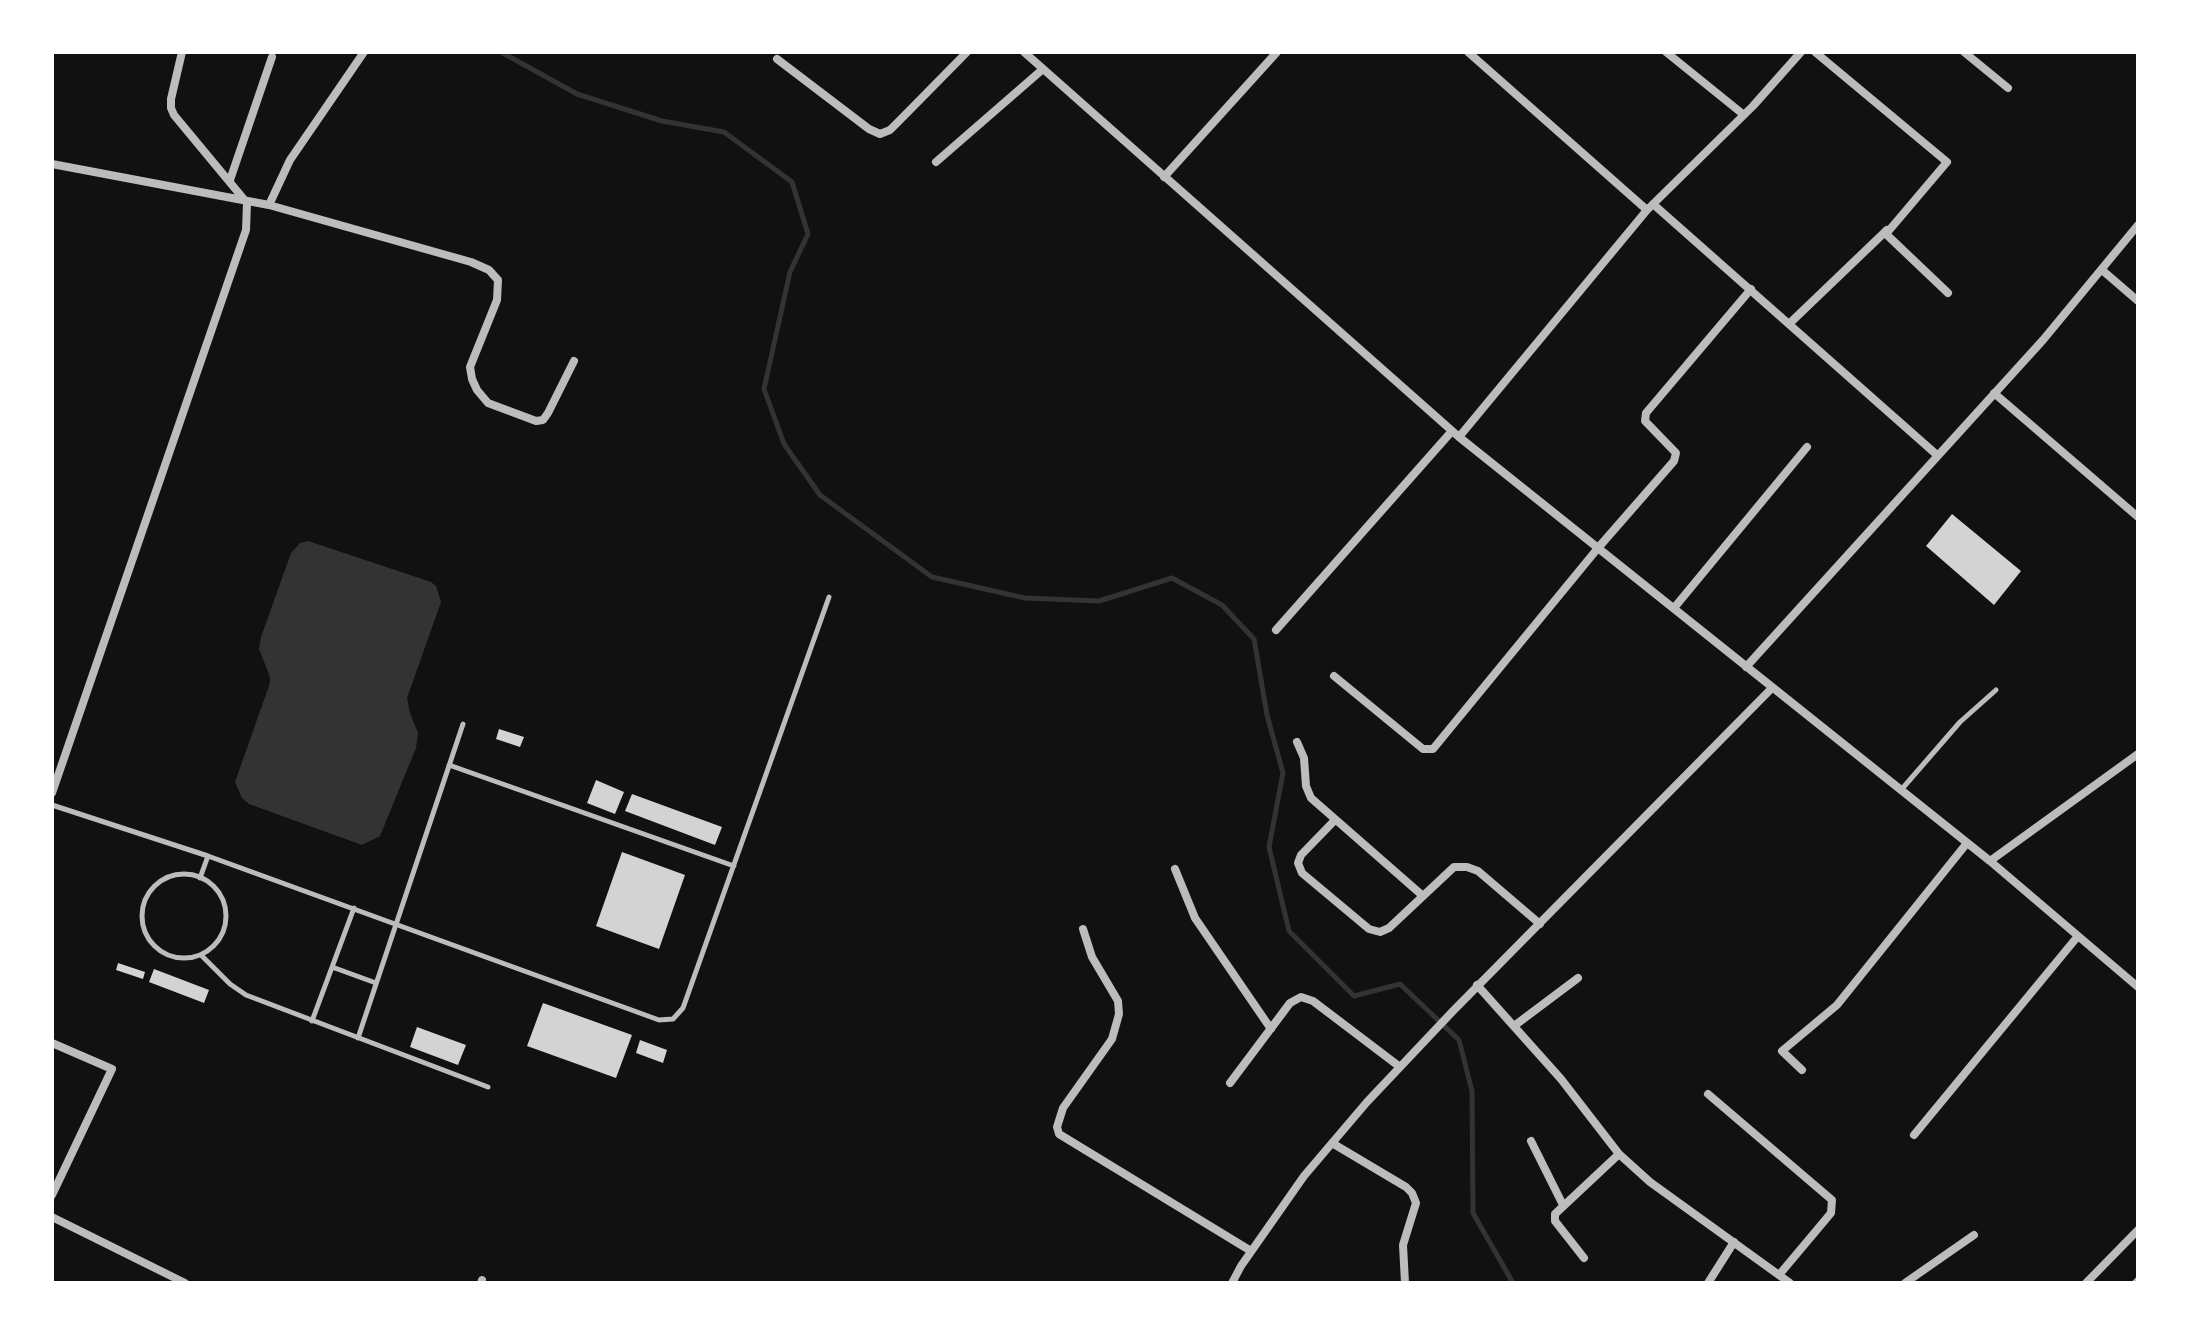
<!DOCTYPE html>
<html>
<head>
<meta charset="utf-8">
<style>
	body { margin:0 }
	#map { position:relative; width:2190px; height:1335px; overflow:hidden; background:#111; font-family:"Asap Condensed",sans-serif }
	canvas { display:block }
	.frame { position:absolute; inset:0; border:54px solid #fff; pointer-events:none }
</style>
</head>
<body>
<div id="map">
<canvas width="2190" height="1335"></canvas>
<div class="frame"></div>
</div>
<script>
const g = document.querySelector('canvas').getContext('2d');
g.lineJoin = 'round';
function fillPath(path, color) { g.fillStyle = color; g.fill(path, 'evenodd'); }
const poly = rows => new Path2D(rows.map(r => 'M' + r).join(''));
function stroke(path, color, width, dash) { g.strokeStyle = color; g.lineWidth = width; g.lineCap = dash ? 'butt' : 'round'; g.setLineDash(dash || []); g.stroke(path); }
fillPath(poly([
	[308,541,431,582,436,586,441,602,407,698,410,713,418,733,416,748,380,836,362,845,249,804,242,798,235,782,270,683,270,677,259,649,261,637,291,553,300,543]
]), '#333');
stroke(poly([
	[501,52,577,94,662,121,724,132,792,182,808,234,790,272,764,389,784,444,820,495,932,577,1025,598,1099,601,1172,578,1222,605,1254,639,1267,715,1283,773,1269,847,1289,931,1354,996,1400,984,1459,1040,1472,1091,1473,1213,1513,1283]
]), '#333', 5);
fillPath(poly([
	[1952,514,2021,571,1994,605,1926,546],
	[499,729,524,737,520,747,496,739],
	[596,780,624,792,615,814,587,803],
	[632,794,722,827,715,845,625,811],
	[622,852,685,875,659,949,596,926],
	[118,963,145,972,143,979,116,970],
	[154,969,209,990,204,1003,149,982],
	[543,1003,632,1035,616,1078,527,1046],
	[417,1027,466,1045,458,1065,410,1047],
	[640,1040,667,1050,663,1063,636,1053]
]), '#d3d3d3');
stroke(poly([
	[449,765,734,866],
	[1901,790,1960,722,1996,690],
	[52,805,208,856,659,1020,673,1019,683,1008,829,597],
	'142 916a42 42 0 1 1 84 0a42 42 0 1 1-84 0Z',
	[200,878,208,856],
	[201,955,230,984,246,995,488,1087],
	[332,967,376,983],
	[312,1021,354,908],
	[358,1038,463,724]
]), '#bcbcbc', 5);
stroke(poly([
	[1024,52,1459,437,1990,861,2138,987],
	[1468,52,1647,210],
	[1666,52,1744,115],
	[1815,52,1947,162,1886,234,1948,293],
	[1964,52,2008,88],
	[777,59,869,129,880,134,890,130,901,119,967,52],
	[936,162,1043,69],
	[52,164,269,205,471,262,489,270,498,280,497,300,470,367,472,379,477,390,488,403,536,421,543,420,548,413,574,361],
	[1164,177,1277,52],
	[230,180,272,57],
	[1653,204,1937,455],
	[269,205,290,160,364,52],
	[2102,270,2138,301],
	[1790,323,1887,230],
	[1994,393,2138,517],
	[1459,437,1647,210,1753,106,1801,52],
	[1674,608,1807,447],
	[1276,630,1452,431],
	[1746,667,2043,340,2138,225],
	[1334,676,1423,749,1433,749,1598,548,1674,461,1676,453,1645,421,1646,413,1751,289],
	[1297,742,1304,758,1306,786,1311,798,1423,896],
	[52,793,246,230,247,203,174,115,171,108,171,99,182,52],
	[1335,820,1301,855,1298,863,1302,873,1369,929,1380,932,1389,928,1454,867,1467,867,1478,871,1540,924],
	[1990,861,2138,754],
	[1175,869,1195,918,1271,1029],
	[1083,929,1092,957,1118,1001,1119,1014,1112,1039,1063,1108,1057,1127,1059,1134,1251,1251],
	[1477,985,1561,1079,1619,1154,1650,1182,1790,1283],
	[1514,1026,1578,978],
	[52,1043,112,1069,52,1195],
	[1802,1070,1782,1051,1837,1005,1967,843],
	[1230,1083,1290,1003,1301,997,1313,1001,1400,1067],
	[1708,1094,1832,1200,1831,1213,1779,1275],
	[1914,1135,2078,936],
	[1531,1141,1563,1205],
	[1332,1143,1406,1187,1412,1193,1416,1203,1403,1245,1405,1283],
	[52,1217,185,1283],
	[1584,1258,1555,1221,1555,1214,1619,1154],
	[481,1283,482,1280],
	[1232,1283,1241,1266,1304,1176,1367,1102,1453,1011,1772,688],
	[1708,1283,1734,1242],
	[1905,1283,1974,1235],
	[2086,1283,2138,1230],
	[2136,1283,2138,1281]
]), '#bcbcbc', 8);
</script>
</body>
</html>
